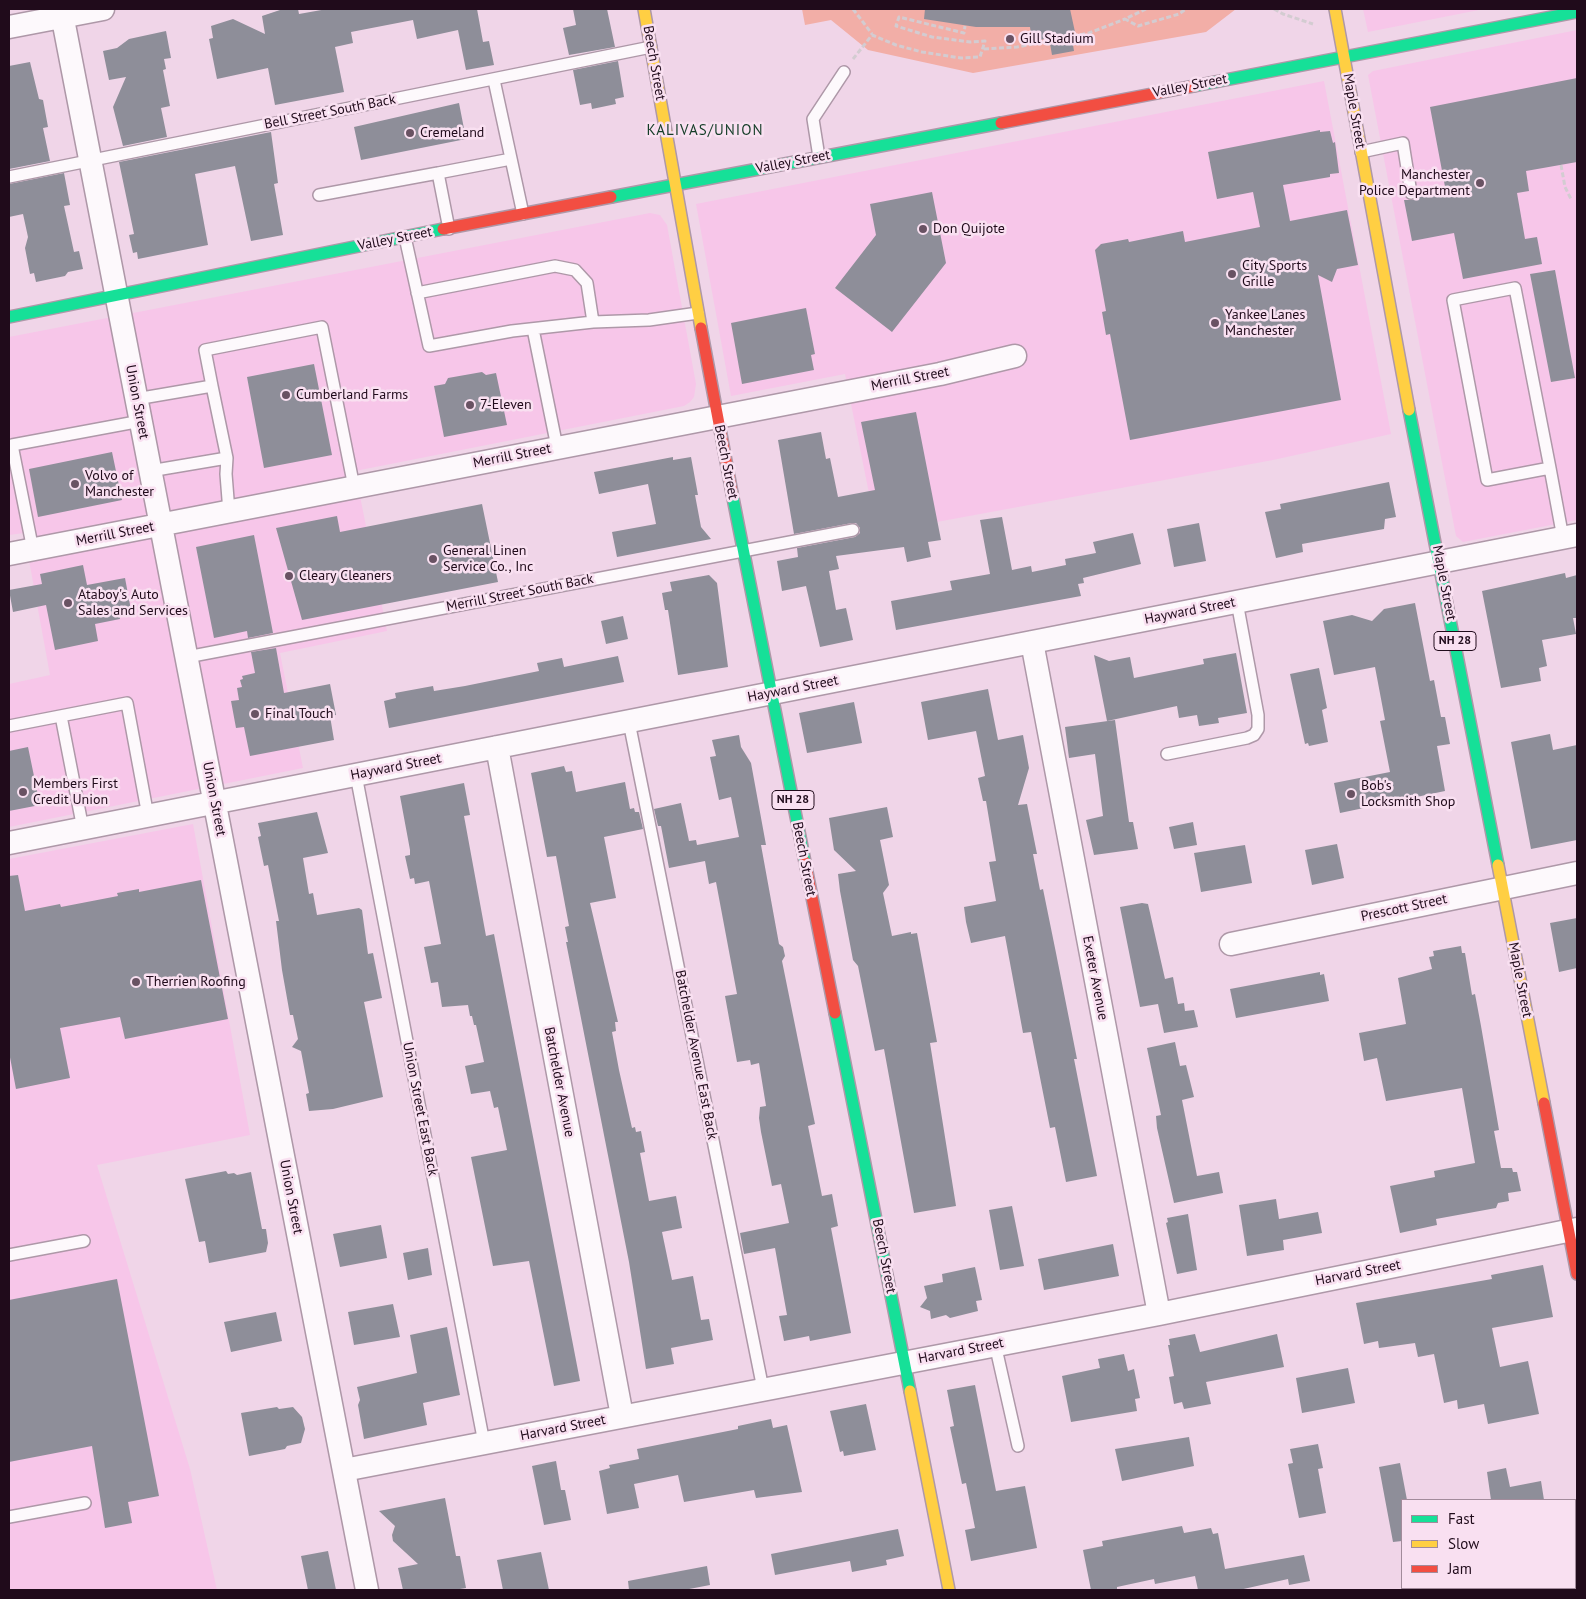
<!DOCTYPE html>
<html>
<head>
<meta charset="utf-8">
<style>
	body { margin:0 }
	#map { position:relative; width:1586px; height:1599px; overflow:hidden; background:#f0d5e8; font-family:"PT Sans",sans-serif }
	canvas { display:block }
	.frame { position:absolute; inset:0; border:10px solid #200b1b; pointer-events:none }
	.legend { position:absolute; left:1401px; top:1499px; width:175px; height:90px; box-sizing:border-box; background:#f9e0f1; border:1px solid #a28b9b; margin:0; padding:6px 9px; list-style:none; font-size:15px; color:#200b1b }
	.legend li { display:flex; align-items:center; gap:10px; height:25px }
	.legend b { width:25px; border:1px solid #a28b9b }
</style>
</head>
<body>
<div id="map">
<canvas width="1586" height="1599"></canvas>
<div class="frame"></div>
<ul class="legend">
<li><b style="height:6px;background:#16e098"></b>Fast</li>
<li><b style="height:6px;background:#ffcf43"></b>Slow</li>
<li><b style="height:6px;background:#f24e42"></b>Jam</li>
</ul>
</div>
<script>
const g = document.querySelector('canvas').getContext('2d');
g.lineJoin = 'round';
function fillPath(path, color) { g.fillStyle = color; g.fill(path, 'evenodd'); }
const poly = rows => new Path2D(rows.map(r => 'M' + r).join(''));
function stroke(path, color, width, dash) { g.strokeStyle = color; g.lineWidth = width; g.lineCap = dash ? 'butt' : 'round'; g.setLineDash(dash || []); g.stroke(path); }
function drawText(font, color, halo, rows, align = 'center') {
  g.font = font + ' "PT Sans",sans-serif'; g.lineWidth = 5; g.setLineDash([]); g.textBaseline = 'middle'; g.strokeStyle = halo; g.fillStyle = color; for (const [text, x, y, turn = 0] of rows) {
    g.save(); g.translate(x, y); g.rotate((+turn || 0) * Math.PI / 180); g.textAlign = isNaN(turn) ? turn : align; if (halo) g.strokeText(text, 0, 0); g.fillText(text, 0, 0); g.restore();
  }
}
fillPath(poly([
	[1363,9,1484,9,1368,32],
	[1577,30,1577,520,1463,542,1456,536,1368,75,1373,71],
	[1324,81,1391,434,1273,460,877,533,845,374,731,396,696,204],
	[650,213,660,215,667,225,696,384,694,397,690,402,684,406,355,471,387,631,280,653,303,768,9,827,9,684,50,675,24,533,9,535,9,337],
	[193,824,250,1135,97,1165,190,1469,217,1590,9,1590,9,859]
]), '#f7c6e9');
fillPath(poly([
	[802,9,1236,9,1206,32,973,73,868,50,831,20,805,25]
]), '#f2aea7');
fillPath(poly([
	[283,9,298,9,299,14,327,9,477,9,483,42,489,41,494,65,466,70,458,30,417,39,413,20,351,32,353,43,335,47,344,92,275,105,268,68,217,79,209,39,213,38,211,26,233,19,265,34,262,16],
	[573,9,607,9,615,47,569,55,563,28,576,25],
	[925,9,1070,9,1075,32,1071,33,1074,51,1052,55,1049,38,1032,42,1030,27,976,27,924,19],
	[166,31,171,58,164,59,166,69,163,70,170,106,161,108,167,137,123,146,113,107,126,77,109,80,103,51,117,48,129,39],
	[618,61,624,97,615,99,616,104,592,109,591,103,580,105,573,70],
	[30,62,39,99,43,100,48,127,43,128,50,161,9,169,9,66],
	[1577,78,1577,162,1526,171,1529,191,1517,193,1525,239,1537,237,1542,264,1463,279,1454,233,1412,241,1404,200,1413,200,1417,197,1446,192,1430,107],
	[459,103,466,139,361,160,354,127],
	[1320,130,1320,132,1330,131,1333,143,1335,142,1339,173,1330,174,1330,177,1283,185,1290,221,1347,210,1358,265,1337,269,1332,282,1318,275,1341,400,1130,440,1110,334,1106,335,1102,312,1106,311,1095,250,1101,244,1128,239,1129,242,1183,231,1185,242,1260,227,1253,192,1217,199,1208,152],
	[271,132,278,183,274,184,283,235,251,241,235,166,195,174,208,245,138,259,137,252,133,253,129,235,134,234,119,162],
	[64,173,70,205,64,206,74,252,79,251,83,269,68,272,65,276,36,282,34,273,30,274,25,248,28,237,23,214,9,217,9,184],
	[932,192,946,263,892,332,835,288,876,235,870,204],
	[1555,270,1575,378,1551,382,1530,274],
	[806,308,815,354,811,355,814,370,742,384,731,323],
	[314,364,332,455,264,468,247,377],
	[482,372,486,375,496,373,507,425,444,437,434,386,445,384,448,378],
	[916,412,941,540,928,542,931,557,907,562,904,547,836,556,839,569,829,571,836,610,846,608,853,640,820,647,806,586,782,591,777,561,798,557,797,548,855,537,860,533,860,528,856,523,852,523,794,534,778,440,821,432,826,459,830,458,838,497,875,490,861,422],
	[112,452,122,500,38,517,29,469],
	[673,457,673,460,691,457,698,495,695,495,701,527,711,539,617,557,612,532,656,524,648,484,599,494,594,472],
	[1389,482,1396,517,1385,519,1384,529,1302,544,1303,552,1276,558,1265,512,1281,509,1280,504],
	[482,504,498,582,302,620,276,528,337,516,340,532],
	[1002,517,1012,570,1031,566,1032,572,1066,565,1065,559,1096,553,1093,542,1133,533,1141,564,1083,578,1084,583,1078,584,1081,596,896,630,891,601,952,590,950,581,990,574,980,520],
	[1199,523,1206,561,1174,567,1167,529],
	[254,535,273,633,248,638,247,631,214,638,196,547],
	[83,565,87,585,125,578,131,610,119,613,120,619,95,624,98,641,55,650,46,605,13,612,9,590,42,584,40,574],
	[1565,573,1566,578,1577,575,1577,618,1573,618,1576,634,1542,640,1547,666,1539,668,1541,681,1501,688,1482,591],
	[709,575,717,583,728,667,678,675,668,610,665,610,662,593,672,591,670,582],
	[1415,603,1430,681,1434,680,1441,717,1445,717,1450,744,1437,746,1445,791,1340,813,1334,783,1390,772,1380,721,1385,720,1375,667,1334,675,1323,621,1352,615,1372,621,1384,609],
	[623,616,628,639,606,644,601,621],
	[276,648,284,693,330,684,336,715,330,716,334,740,250,756,244,727,236,728,231,701,239,700,237,688,242,687,240,680,243,679,242,676,255,673,251,652],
	[1236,653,1247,713,1218,718,1219,723,1199,726,1197,715,1179,718,1177,706,1107,721,1094,655,1109,661,1130,657,1134,678,1204,664,1203,659],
	[618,656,624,682,389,728,384,701,396,698,395,693,433,686,434,691,465,686,539,671,537,663,562,658,564,667],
	[1319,668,1327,708,1322,710,1328,742,1309,746,1308,743,1305,744,1290,674],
	[988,689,998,740,1023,735,1029,768,1018,805,1027,804,1037,854,1033,854,1040,890,1043,889,1056,953,1077,1059,1074,1059,1097,1176,1066,1182,1055,1127,1050,1128,1031,1032,1023,1033,1005,936,971,943,966,922,964,907,996,901,989,862,996,861,986,801,983,801,978,778,985,776,976,731,928,740,921,702],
	[854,702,862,743,807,753,799,713],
	[1115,720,1129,822,1133,822,1138,849,1094,855,1086,820,1103,816,1095,754,1069,758,1065,727],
	[1550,734,1553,750,1577,745,1577,840,1531,849,1511,742],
	[739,735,741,747,751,763,766,845,761,845,779,944,783,947,785,956,782,961,815,1124,808,1126,822,1196,832,1194,838,1226,831,1228,851,1333,810,1341,809,1336,784,1341,779,1316,787,1315,775,1248,744,1254,740,1233,789,1223,781,1184,772,1186,761,1132,759,1118,760,1107,766,1106,759,1063,751,1065,750,1060,737,1062,725,996,737,994,716,882,709,884,705,861,669,868,661,826,658,826,654,809,681,803,689,841,696,840,697,845,739,837,731,797,719,800,710,757,716,756,712,740],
	[28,747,40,805,9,811,9,751],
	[564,766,566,772,572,771,576,792,625,782,630,809,634,808,635,812,639,812,643,829,604,837,616,898,590,903,618,1022,615,1022,616,1031,612,1032,619,1070,632,1128,635,1127,636,1132,641,1131,645,1152,640,1153,649,1201,676,1196,682,1228,662,1232,672,1280,693,1276,701,1320,709,1319,713,1340,671,1348,674,1364,646,1369,629,1262,566,942,568,942,565,927,569,926,556,856,547,857,531,773],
	[464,783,470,815,464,816,486,936,494,934,580,1381,554,1386,529,1261,493,1266,471,1157,507,1150,498,1107,494,1108,490,1091,471,1094,465,1066,484,1062,476,1025,474,1025,472,1016,470,1016,468,1005,442,1007,438,982,431,983,424,947,441,944,429,881,415,884,414,878,410,879,405,856,410,855,410,850,400,796],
	[887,807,893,837,880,840,889,885,883,893,892,936,911,932,911,934,917,933,937,1042,930,1043,956,1206,914,1213,884,1049,875,1051,858,966,853,960,840,891,838,874,856,871,834,850,829,818],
	[317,812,328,853,303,858,309,894,313,893,317,915,359,908,362,910,368,954,373,953,382,998,364,1002,383,1097,333,1109,309,1111,306,1094,309,1093,301,1051,292,1047,298,1039,293,1015,290,1015,282,970,276,921,279,921,268,865,264,866,258,837,261,836,258,823],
	[1193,822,1197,845,1174,849,1169,827],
	[1337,844,1344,878,1312,885,1305,850],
	[1245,845,1252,883,1201,892,1194,853],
	[18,875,25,911,60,904,61,907,118,896,117,893,139,889,139,892,201,880,228,1019,125,1039,120,1017,60,1028,70,1078,16,1089,9,1052,9,876],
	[1142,903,1148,904,1165,979,1173,977,1178,1004,1184,1003,1185,1011,1194,1010,1198,1027,1164,1033,1158,1004,1140,1007,1120,907],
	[1577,918,1577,968,1559,972,1550,923],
	[1461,946,1462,953,1465,953,1472,995,1475,994,1481,1026,1499,1130,1494,1131,1501,1168,1512,1168,1513,1172,1517,1172,1521,1191,1508,1193,1509,1201,1498,1203,1496,1208,1436,1219,1437,1225,1400,1233,1390,1186,1435,1177,1434,1171,1475,1163,1462,1088,1386,1101,1377,1058,1364,1061,1359,1033,1406,1024,1398,978,1432,969,1429,957,1434,956,1433,951],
	[1320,972,1320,975,1324,974,1329,1001,1236,1018,1230,989],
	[1175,1042,1180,1066,1186,1065,1194,1097,1182,1100,1197,1176,1219,1172,1223,1193,1174,1203,1157,1128,1156,1116,1161,1115,1147,1048],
	[226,1171,228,1174,234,1173,237,1175,251,1172,262,1229,266,1229,268,1243,266,1252,209,1263,205,1241,199,1242,185,1179],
	[1276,1199,1279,1219,1318,1212,1322,1233,1283,1240,1284,1250,1247,1256,1239,1205],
	[1012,1206,1024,1266,1000,1270,989,1210],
	[1188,1214,1197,1270,1177,1274,1166,1223,1168,1222,1167,1218],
	[381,1225,387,1258,340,1267,333,1234],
	[1113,1244,1119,1276,1044,1290,1038,1259],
	[428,1248,432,1275,408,1280,403,1253],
	[1543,1265,1553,1317,1492,1328,1500,1367,1528,1361,1539,1414,1488,1424,1484,1404,1458,1409,1457,1400,1444,1403,1434,1354,1418,1357,1415,1343,1379,1348,1378,1341,1364,1344,1356,1303,1492,1279,1491,1275],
	[975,1267,982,1300,976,1301,978,1311,950,1318,946,1315,931,1319,930,1311,920,1307,927,1298,924,1286,943,1282,942,1274],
	[117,1279,159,1496,128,1502,132,1523,105,1528,92,1446,9,1462,9,1300],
	[393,1304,400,1337,354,1345,348,1312],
	[276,1312,282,1341,231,1352,224,1322],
	[447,1327,460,1395,423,1403,427,1425,364,1439,358,1405,360,1400,357,1387,417,1373,410,1335],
	[1195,1334,1200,1352,1277,1334,1284,1367,1206,1382,1211,1404,1184,1409,1182,1402,1174,1404,1169,1377,1174,1376,1168,1345,1170,1345,1169,1339],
	[1124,1354,1128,1371,1134,1369,1140,1398,1135,1399,1137,1411,1071,1422,1062,1376,1100,1368,1098,1359],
	[1348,1368,1355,1403,1302,1413,1296,1378],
	[975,1385,996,1491,1025,1486,1037,1548,971,1561,965,1530,975,1528,966,1483,962,1484,950,1427,954,1426,947,1390],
	[866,1404,876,1450,844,1456,843,1451,840,1452,830,1411],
	[277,1407,279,1409,293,1407,302,1417,305,1429,301,1443,287,1446,285,1449,249,1456,241,1413],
	[771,1419,773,1428,787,1425,802,1492,756,1498,754,1490,684,1502,678,1475,634,1484,639,1508,607,1514,599,1471,610,1468,609,1465,639,1459,637,1449,738,1429,738,1426],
	[1189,1437,1194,1466,1122,1481,1115,1449],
	[1318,1444,1323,1468,1318,1469,1326,1513,1299,1518,1288,1464,1293,1463,1290,1449],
	[556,1461,561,1490,565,1490,571,1520,544,1525,532,1466],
	[1400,1463,1407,1500,1402,1500,1402,1541,1393,1542,1379,1467],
	[1506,1468,1510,1487,1541,1481,1544,1500,1491,1500,1487,1472],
	[445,1498,456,1556,460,1556,466,1588,454,1590,403,1590,398,1568,418,1564,393,1541,392,1535,395,1526,379,1511],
	[1182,1526,1184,1533,1211,1528,1213,1534,1218,1533,1225,1569,1304,1555,1310,1581,1289,1585,1288,1579,1239,1590,1198,1590,1195,1576,1155,1584,1154,1579,1117,1587,1117,1590,1091,1590,1083,1550,1103,1546,1102,1541],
	[898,1529,904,1556,886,1560,887,1565,852,1572,850,1561,775,1575,771,1554],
	[328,1551,336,1590,308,1590,301,1556],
	[541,1552,549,1590,503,1590,497,1560],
	[707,1566,710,1585,684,1590,629,1590,628,1581]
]), '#8e8e99');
const lane = poly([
	[494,80,523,214],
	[1361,152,1403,143,1411,193],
	[819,157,813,119,844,72],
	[438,173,511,159],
	[9,177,651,47],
	[319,195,438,173,449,229],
	[405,237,429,346,512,331,593,322,649,320,698,313],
	[417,293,555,266,575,270,587,283,593,322],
	[533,329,557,447],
	[212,386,205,350,322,327,354,487],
	[136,399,212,386,227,458,150,471],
	[227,458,226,474,229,512],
	[1550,468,1487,480,1453,300,1515,288,1550,468,1563,538],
	[33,550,12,445,141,421],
	[187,657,853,530],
	[61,716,83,829],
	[629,722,763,1389],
	[9,726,127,703,148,816],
	[1167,754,1247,738,1254,735,1258,729,1258,715,1237,602],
	[356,775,484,1443],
	[9,1255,84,1241],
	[995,1344,1018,1446],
	[9,1517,85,1503],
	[1506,1588,1507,1590],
	[1562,1588,1562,1590]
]);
const street = poly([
	[61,9,367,1590],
	[9,27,103,9],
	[9,554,940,374,1015,356],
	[1032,642,1159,1314],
	[497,747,622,1416],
	[9,843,1577,535],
	[1231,944,1577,873],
	[344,1470,1159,1314,1577,1229],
	[1575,1561,1577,1560],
	[1423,1590,1436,1588]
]);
const fast = poly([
	[1194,86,1577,12],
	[611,197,1001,123],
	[9,317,443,229],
	[1409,410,1498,865],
	[732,493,805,862],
	[835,1013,910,1391]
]);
const slow = poly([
	[644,9,701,328],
	[1335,9,1409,410],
	[1498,865,1544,1103],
	[910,1391,949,1590]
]);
const jam = poly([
	[1001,123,1194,86],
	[443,229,611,197],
	[701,328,732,493],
	[805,862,835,1013],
	[1544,1103,1577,1274]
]);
stroke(lane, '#ae98a8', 14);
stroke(street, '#ae98a8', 25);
stroke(fast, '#ae98a8', 14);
stroke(slow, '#ae98a8', 14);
stroke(jam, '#ae98a8', 14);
stroke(poly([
	[853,9,872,34],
	[1146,9,1125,19,1138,26,1179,14,1186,9],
	[1274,9,1283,14,1313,24],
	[984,49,1017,47,1089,33,1125,19],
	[853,59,872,35,896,45,922,52,961,58,980,57,985,41,970,42,932,37,896,26,899,17,964,33,965,26],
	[1561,165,1565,187,1571,199]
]), '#d3ccd1', 3, [5, 2.5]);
stroke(lane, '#fdf9fc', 11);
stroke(street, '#fdf9fc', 22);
stroke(fast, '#16e098', 11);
stroke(slow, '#ffcf43', 11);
stroke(jam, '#f24e42', 11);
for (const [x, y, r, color] of [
	[1010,39,5,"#695263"],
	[410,133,5,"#695263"],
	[1480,183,5,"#695263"],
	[923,229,5,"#695263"],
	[1232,274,5,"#695263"],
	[1215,323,5,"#695263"],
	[286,395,5,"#695263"],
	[470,405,5,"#695263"],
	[75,484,5,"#695263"],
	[433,559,5,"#695263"],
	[289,576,5,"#695263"],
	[68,603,5,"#695263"],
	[255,714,5,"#695263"],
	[23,792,5,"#695263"],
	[1351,794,5,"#695263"],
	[136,982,5,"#695263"]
]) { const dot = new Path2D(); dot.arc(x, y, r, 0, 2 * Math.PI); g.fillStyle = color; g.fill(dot); stroke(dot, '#f9e0f1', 2); }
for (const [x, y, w] of [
	[1455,641,42],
	[793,800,42]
]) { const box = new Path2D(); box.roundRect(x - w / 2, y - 9.5, w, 19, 4); g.fillStyle = '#f9e0f1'; g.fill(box); stroke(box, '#200b1b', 1); }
drawText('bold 12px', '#200b1b', null, [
	["NH 28",1455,641],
	["NH 28",793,800]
]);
drawText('14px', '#200b1b', '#f9e0f1', [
	["Gill Stadium",1020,39],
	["Cremeland",420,133],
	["Manchester",1470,175,"right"],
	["Police Department",1470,191,"right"],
	["Don Quijote",933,229],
	["City Sports",1242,266],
	["Grille",1242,282],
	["Yankee Lanes",1225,315],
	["Manchester",1225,331],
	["Cumberland Farms",296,395],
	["7-Eleven",480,405],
	["Volvo of",85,476],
	["Manchester",85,492],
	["General Linen",443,551],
	["Service Co., Inc",443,567],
	["Cleary Cleaners",299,576],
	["Ataboy's Auto",78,595],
	["Sales and Services",78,611],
	["Final Touch",265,714],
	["Members First",33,784],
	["Credit Union",33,800],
	["Bob's",1361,786],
	["Locksmith Shop",1361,802],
	["Therrien Roofing",146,982]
], 'left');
drawText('14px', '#200b1b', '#f9e0f1', [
	["Beech Street",654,63,80],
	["Valley Street",1190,86,-11],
	["Maple Street",1354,111,80],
	["Bell Street South Back",330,112,-11],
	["Valley Street",793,162,-11],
	["Valley Street",395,239,-11],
	["Merrill Street",910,379,-11],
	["Union Street",137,402,79],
	["Merrill Street",512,456,-11],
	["Beech Street",726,462,79],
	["Merrill Street",115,534,-11],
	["Maple Street",1444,583,79],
	["Merrill Street South Back",520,593,-11],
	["Hayward Street",1190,611,-11],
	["Hayward Street",793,689,-11],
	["Hayward Street",396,767,-11],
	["Union Street",214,799,79],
	["Beech Street",804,859,79],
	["Prescott Street",1404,908,-12],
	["Exeter Avenue",1095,978,79],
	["Maple Street",1520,980,79],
	["Batchelder Avenue East Back",696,1055,79],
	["Batchelder Avenue",559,1082,79],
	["Union Street East Back",420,1109,79],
	["Union Street",291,1197,79],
	["Beech Street",884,1256,79],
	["Harvard Street",1358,1273,-11],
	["Harvard Street",961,1351,-11],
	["Harvard Street",563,1428,-11]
]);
g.letterSpacing = '1px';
drawText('15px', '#153d28', '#f9e0f1', [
	["KALIVAS/UNION",705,131]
]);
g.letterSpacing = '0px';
</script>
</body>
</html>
